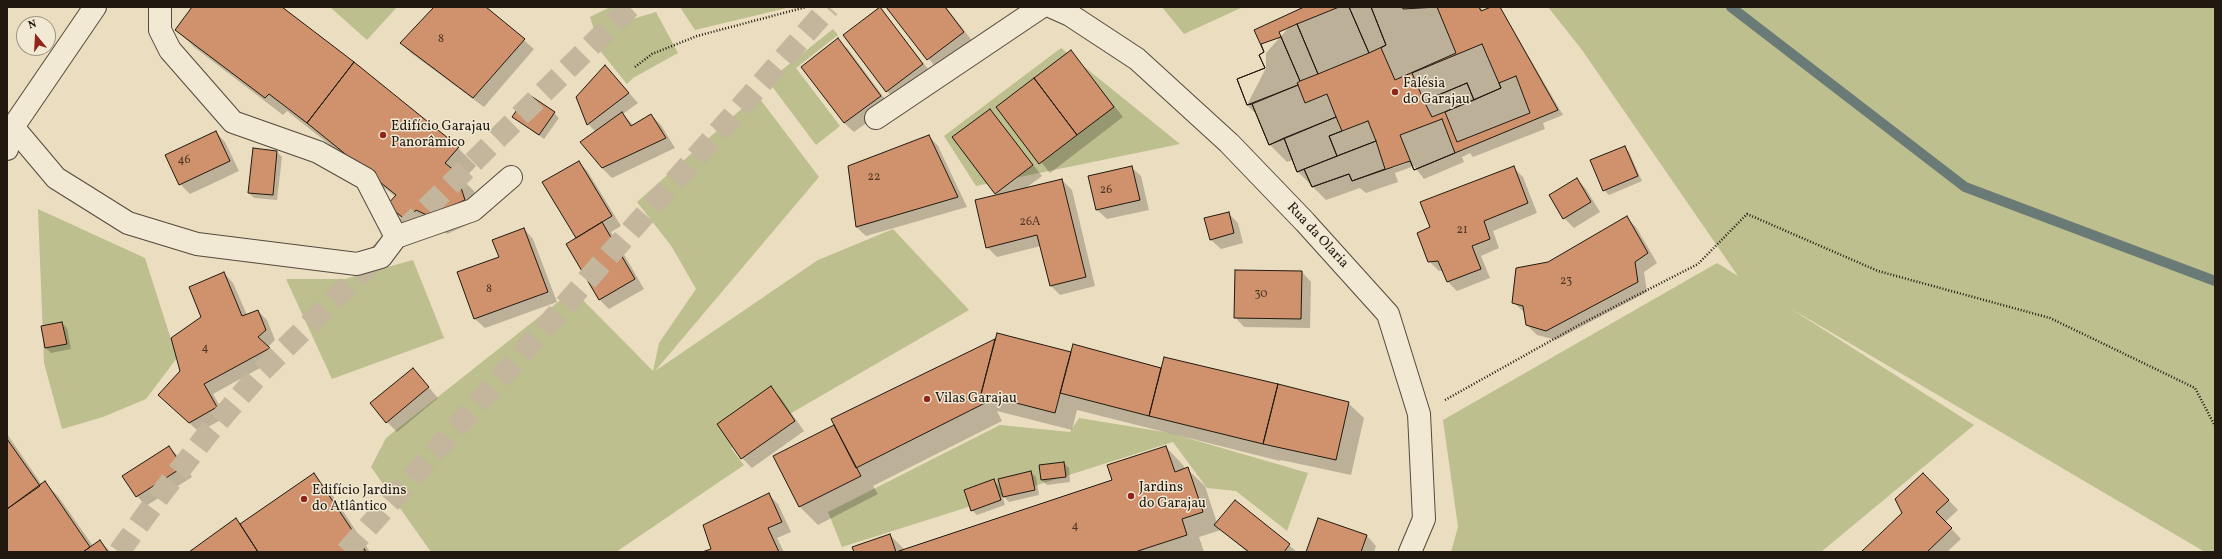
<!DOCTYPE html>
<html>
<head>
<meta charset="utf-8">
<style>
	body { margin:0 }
	#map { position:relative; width:2222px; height:559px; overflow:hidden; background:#ebddbf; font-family:Vollkorn,serif }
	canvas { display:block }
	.frame { position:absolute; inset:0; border:8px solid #211910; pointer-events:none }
	.north { position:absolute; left:16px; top:16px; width:40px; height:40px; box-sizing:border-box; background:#f2e9d5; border:1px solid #9e9686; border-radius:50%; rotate:342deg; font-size:11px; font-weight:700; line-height:16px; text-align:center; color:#211910 }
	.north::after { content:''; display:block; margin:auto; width:14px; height:18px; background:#8f2418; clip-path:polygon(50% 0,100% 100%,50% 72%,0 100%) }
</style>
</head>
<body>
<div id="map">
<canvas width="2222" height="559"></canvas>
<div class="frame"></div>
<div class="north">N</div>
</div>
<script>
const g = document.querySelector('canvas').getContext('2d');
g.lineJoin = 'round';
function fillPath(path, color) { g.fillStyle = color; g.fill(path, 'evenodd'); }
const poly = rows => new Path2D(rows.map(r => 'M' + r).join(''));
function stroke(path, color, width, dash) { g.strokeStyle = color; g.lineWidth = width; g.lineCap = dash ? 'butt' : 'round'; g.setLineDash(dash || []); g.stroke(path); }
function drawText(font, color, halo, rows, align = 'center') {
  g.font = font + ' Vollkorn,serif'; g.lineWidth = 3; g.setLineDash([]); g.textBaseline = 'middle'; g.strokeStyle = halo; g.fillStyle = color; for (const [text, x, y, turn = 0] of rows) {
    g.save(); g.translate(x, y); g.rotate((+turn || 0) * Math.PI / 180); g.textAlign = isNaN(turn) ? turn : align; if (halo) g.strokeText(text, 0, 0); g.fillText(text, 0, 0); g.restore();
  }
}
fillPath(poly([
	[330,7,397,7,367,40],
	[610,7,625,7,629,20,656,12,678,53,633,78,627,84,601,52,590,17],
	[680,7,791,7,695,30],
	[1162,7,1243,7,1184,34],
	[1548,7,2215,7,2215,552,2205,552,1788,307,1974,425,1821,552,1451,552,1458,527,1443,420,1717,263,1738,276,1582,50],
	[833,29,838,35,796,68,840,126,816,145,768,81],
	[1061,48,1180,144,976,186,944,136],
	[757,95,819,177,655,371,818,260,893,229,969,310,731,448,744,465,616,552,431,552,371,467,386,438,573,290,653,371,659,343,696,289,672,247,637,202],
	[38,209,145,258,177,358,146,399,103,417,62,429,44,363],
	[413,260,444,338,332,379,286,279,345,279],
	[1079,418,1170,433,1308,473,1287,531,1236,491,1207,488,1173,442,842,547,828,512,1000,425,1070,432]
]), '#bdbf8e');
fillPath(poly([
	[194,7,280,7,458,148,476,166,463,180,474,191,482,218,447,234,434,227,406,223,388,205,396,197,287,111,283,115,194,47,176,29],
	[435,7,485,7,534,49,484,107,411,53,401,43],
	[888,7,946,7,973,42,937,69],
	[1307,7,1481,7,1483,11,1494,7,1500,7,1563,115,1543,123,1545,129,1473,157,1470,153,1462,157,1464,162,1424,179,1414,166,1395,173,1398,182,1366,193,1360,188,1326,200,1298,172,1293,160,1287,162,1269,144,1257,115,1247,105,1266,68,1266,53],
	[1407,161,1407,163,1393,168,1393,166],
	[880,8,932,74,896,101,887,91],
	[838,40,848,49,890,106,854,132,844,123],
	[1071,51,1123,117,1050,173,997,107],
	[614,76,638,103,623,114,633,125,651,115,661,125,675,148,612,178,602,168,596,132,588,124,577,97],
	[990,110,1042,176,1023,190,1062,180,1072,190,1095,286,1060,295,1050,285,1041,246,997,257,987,247,999,196,996,193],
	[554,113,559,118,544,139,513,117],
	[216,132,225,142,239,171,190,194,180,184],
	[929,136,938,146,967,207,866,236,856,227],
	[1624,147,1629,152,1642,181,1609,195,1604,190],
	[254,149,277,152,282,157,277,200,254,198,249,193],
	[579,162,588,172,621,226,611,232,644,289,609,309,600,300,567,245,577,239],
	[1131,167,1141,176,1149,210,1107,219,1097,210],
	[1513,167,1523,177,1537,213,1493,231,1499,248,1481,256,1490,278,1457,291,1447,281,1443,271,1439,271,1429,261,1432,228],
	[1577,179,1586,189,1600,212,1574,228,1564,218],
	[1228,213,1238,223,1243,243,1221,249,1211,240],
	[1626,217,1636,227,1657,263,1644,272,1647,292,1556,340,1537,335,1527,325,1525,313,1513,302,1548,263],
	[524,229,533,239,557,302,485,328,475,319,458,273,500,258],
	[1302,272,1311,282,1310,328,1244,327,1235,317],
	[224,273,233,283,247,315,258,311,267,320,275,340,268,347,278,358,213,394,226,417,199,432,169,404,202,318],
	[62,323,67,328,71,349,51,353,46,348],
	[996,339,1071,353,1073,346,1162,369,1348,403,1364,418,1351,475,1281,460,1280,461,1077,410,1072,430,997,411,1002,421,873,486,878,494,818,525,800,507,774,457,836,426,832,420],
	[413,369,438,398,397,432,387,422],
	[770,388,780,397,804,431,752,468,742,458],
	[7,434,42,485,45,483,58,496,93,546,100,541,111,552,7,552],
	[169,447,179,457,192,477,146,506,137,496],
	[1166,447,1183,465,1185,469,1187,469,1205,486,1217,523,1235,501,1297,552,1247,552,1221,530,1199,537,1204,552,855,552,890,535,905,550,1113,481],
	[1064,463,1069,468,1070,482,1047,485,1042,480],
	[1031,472,1036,477,1039,495,1009,502,1002,495,1005,505,977,515,972,510,994,481,999,486,1001,493],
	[1923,474,1958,510,1945,522,1961,539,1947,552,1863,552,1903,513],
	[313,475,329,490,370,552,191,552,236,519,241,524],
	[769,495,778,504,791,532,777,538,784,552,705,552,712,549],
	[1367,536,1376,546,1374,552,1307,552]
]), '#0003');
stroke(poly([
	[1731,7,1965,187,2215,281]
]), '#6a7a76', 10);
const building = poly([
	[192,7,282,7,354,62,307,123,269,94,265,98,175,30,192,7],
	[434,7,486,7,525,39,473,98,400,43,434,7],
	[880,7,923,64,886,92,843,35,880,7],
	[886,7,945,7,964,32,927,60,886,7],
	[1304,7,1479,7,1481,11,1491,7,1500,7,1558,110,1414,170,1410,161,1352,181,1349,174,1312,187,1304,169,1297,172,1284,138,1269,145,1252,104,1247,105,1237,79,1265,68,1259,55,1264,52,1254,30,1304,7],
	[1339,7,1349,7,1369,53,1318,74,1297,24,1339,7],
	[1349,7,1371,7,1386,45,1369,53,1349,7],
	[1371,7,1402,7,1403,9,1437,7,1456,53,1395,80,1381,48,1386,45,1371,7],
	[1297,24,1318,74,1300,81,1279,32,1297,24],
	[1281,37,1300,81,1297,83,1298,85,1247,105,1237,79,1265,68,1259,55,1264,52,1261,44,1281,37],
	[838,38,881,96,844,123,801,67,838,38],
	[1482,44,1501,88,1474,100,1467,83,1424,101,1412,73,1482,44],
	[1071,50,1114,107,1077,135,1034,78,1071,50],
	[354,62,459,147,445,163,456,172,465,200,429,216,416,210,407,221,387,205,396,195,307,123,354,62],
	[605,65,629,93,587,125,576,97,605,65],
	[1516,76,1530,113,1457,142,1445,112,1501,88,1499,83,1516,76],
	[1034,78,1077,135,1039,164,996,107,1034,78],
	[1467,83,1474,100,1432,117,1424,101,1467,83],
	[1298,85,1305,103,1327,94,1336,117,1269,145,1252,104,1298,85],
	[528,94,555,112,539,135,512,117,528,94],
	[990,109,1033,165,995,194,952,137,990,109],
	[622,112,631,126,651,114,666,138,602,168,580,142,622,112],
	[1336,117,1342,131,1329,136,1337,156,1297,172,1284,138,1336,117],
	[1442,119,1455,153,1414,170,1400,135,1442,119],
	[1368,121,1376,141,1337,156,1329,136,1368,121],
	[216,131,230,161,179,185,165,155,216,131],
	[929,135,958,197,856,227,848,166,929,135],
	[1376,141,1385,169,1352,181,1349,174,1312,187,1304,169,1376,141],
	[1625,146,1638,176,1603,191,1590,160,1625,146],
	[253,148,277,151,273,195,248,193,253,148],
	[579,161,612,216,576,238,542,182,579,161],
	[1132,166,1140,200,1096,210,1088,176,1132,166],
	[1514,166,1528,203,1484,221,1490,239,1472,246,1481,269,1447,282,1438,261,1428,262,1417,233,1430,227,1420,202,1514,166],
	[1577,178,1591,202,1563,219,1549,195,1577,178],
	[1062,179,1086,277,1050,286,1037,235,986,248,975,200,1062,179],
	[1229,212,1234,233,1210,240,1204,218,1229,212],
	[1627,216,1648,253,1635,262,1638,282,1546,331,1526,325,1523,306,1512,303,1516,268,1548,262,1627,216],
	[602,222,635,279,599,300,566,244,602,222],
	[524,228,548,292,474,319,457,272,499,257,492,240,524,228],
	[1235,270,1302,271,1301,319,1234,318,1235,270],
	[224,272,242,316,258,310,266,330,258,337,270,348,204,384,217,407,189,423,158,395,180,371,171,338,201,317,189,287,224,272],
	[62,322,67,344,45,348,41,326,62,322],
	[997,333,1071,352,1055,413,981,394,997,333],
	[995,339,981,394,985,403,856,468,831,419,995,339],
	[1073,344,1161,368,1149,416,1060,393,1073,344],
	[1164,357,1278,384,1263,444,1149,416,1164,357],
	[413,368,429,387,386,423,370,403,413,368],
	[1278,384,1349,402,1336,460,1263,444,1278,384],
	[771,386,795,421,741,459,717,424,771,386],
	[834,425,861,476,799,507,773,456,834,425],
	[7,439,40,486,7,509,7,439],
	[169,446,183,467,136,497,122,476,169,446],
	[1166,446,1175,472,1188,467,1203,512,1182,519,1187,535,1135,552,896,552,1112,480,1107,465,1166,446],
	[1064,462,1066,477,1041,480,1039,465,1064,462],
	[1031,471,1035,490,1003,497,998,479,1031,471],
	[314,473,362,545,352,552,258,552,240,524,314,473],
	[1923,473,1949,500,1936,512,1952,528,1927,552,1861,552,1902,513,1895,499,1923,473],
	[994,479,1001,500,971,511,964,490,994,479],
	[45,481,90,547,83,552,7,552,7,509,45,481],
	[769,493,782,522,768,528,779,552,702,552,711,549,703,525,769,493],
	[1235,500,1290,544,1284,552,1249,552,1214,525,1235,500],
	[236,518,258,552,189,552,236,518],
	[1318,518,1367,535,1361,552,1306,552,1318,518],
	[890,534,896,552,854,552,852,547,890,534],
	[100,540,108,552,83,552,90,547,100,540],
	[362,545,366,552,352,552,362,545]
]);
fillPath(building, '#d0926c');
stroke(building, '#211910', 1);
stroke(poly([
	[119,552,161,494,210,431,262,371,630,7],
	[346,552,829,7]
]), '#c3b69c', 22, [22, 11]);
const minor = poly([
	[160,7,160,30,170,50,233,122,318,152,366,179,396,237],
	[1052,7,1070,15,1137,59,1229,143,1305,222,1388,314,1419,414,1424,519,1410,552],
	[876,118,1041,7],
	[13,127,56,178,128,223,197,244,357,264,381,257,396,237,473,210,511,177],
	[7,149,13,127,95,7]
]);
stroke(minor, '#544a3c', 24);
stroke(poly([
	[635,67,652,54,697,36,806,7],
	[1445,400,1579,325,1698,264,1747,214,1878,271,2050,318,2195,388,2215,426]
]), '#211910', 2.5, [1, 2]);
stroke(minor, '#f2e9d5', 22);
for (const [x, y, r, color] of [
	[1395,92,4,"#8f2418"],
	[383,135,4,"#8f2418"],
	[927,399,4,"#8f2418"],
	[1131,496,4,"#8f2418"],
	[304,499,4,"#8f2418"]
]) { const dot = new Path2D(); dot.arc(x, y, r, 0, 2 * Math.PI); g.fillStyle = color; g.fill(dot); stroke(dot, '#f2e9d5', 1.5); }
drawText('12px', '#4d3727', null, [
	["8",441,40],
	["46",184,161],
	["22",874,178],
	["26",1106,191],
	["26A",1030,223],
	["21",1462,231],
	["23",1566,282],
	["8",489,290],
	["30",1261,295],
	["4",205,349],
	["4",1075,527]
]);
drawText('14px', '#211910', '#f2e9d5', [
	["Falésia",1403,84],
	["do Garajau",1403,100],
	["Edifício Garajau",391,127],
	["Panorâmico",391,143],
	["Vilas Garajau",935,399],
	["Jardins",1139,488],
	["do Garajau",1139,504],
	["Edifício Jardins",312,491],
	["do Atlântico",312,507]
], 'left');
drawText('14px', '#211910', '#f2e9d5', [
	["Rua da Olaria",1317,236,47]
]);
</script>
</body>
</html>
